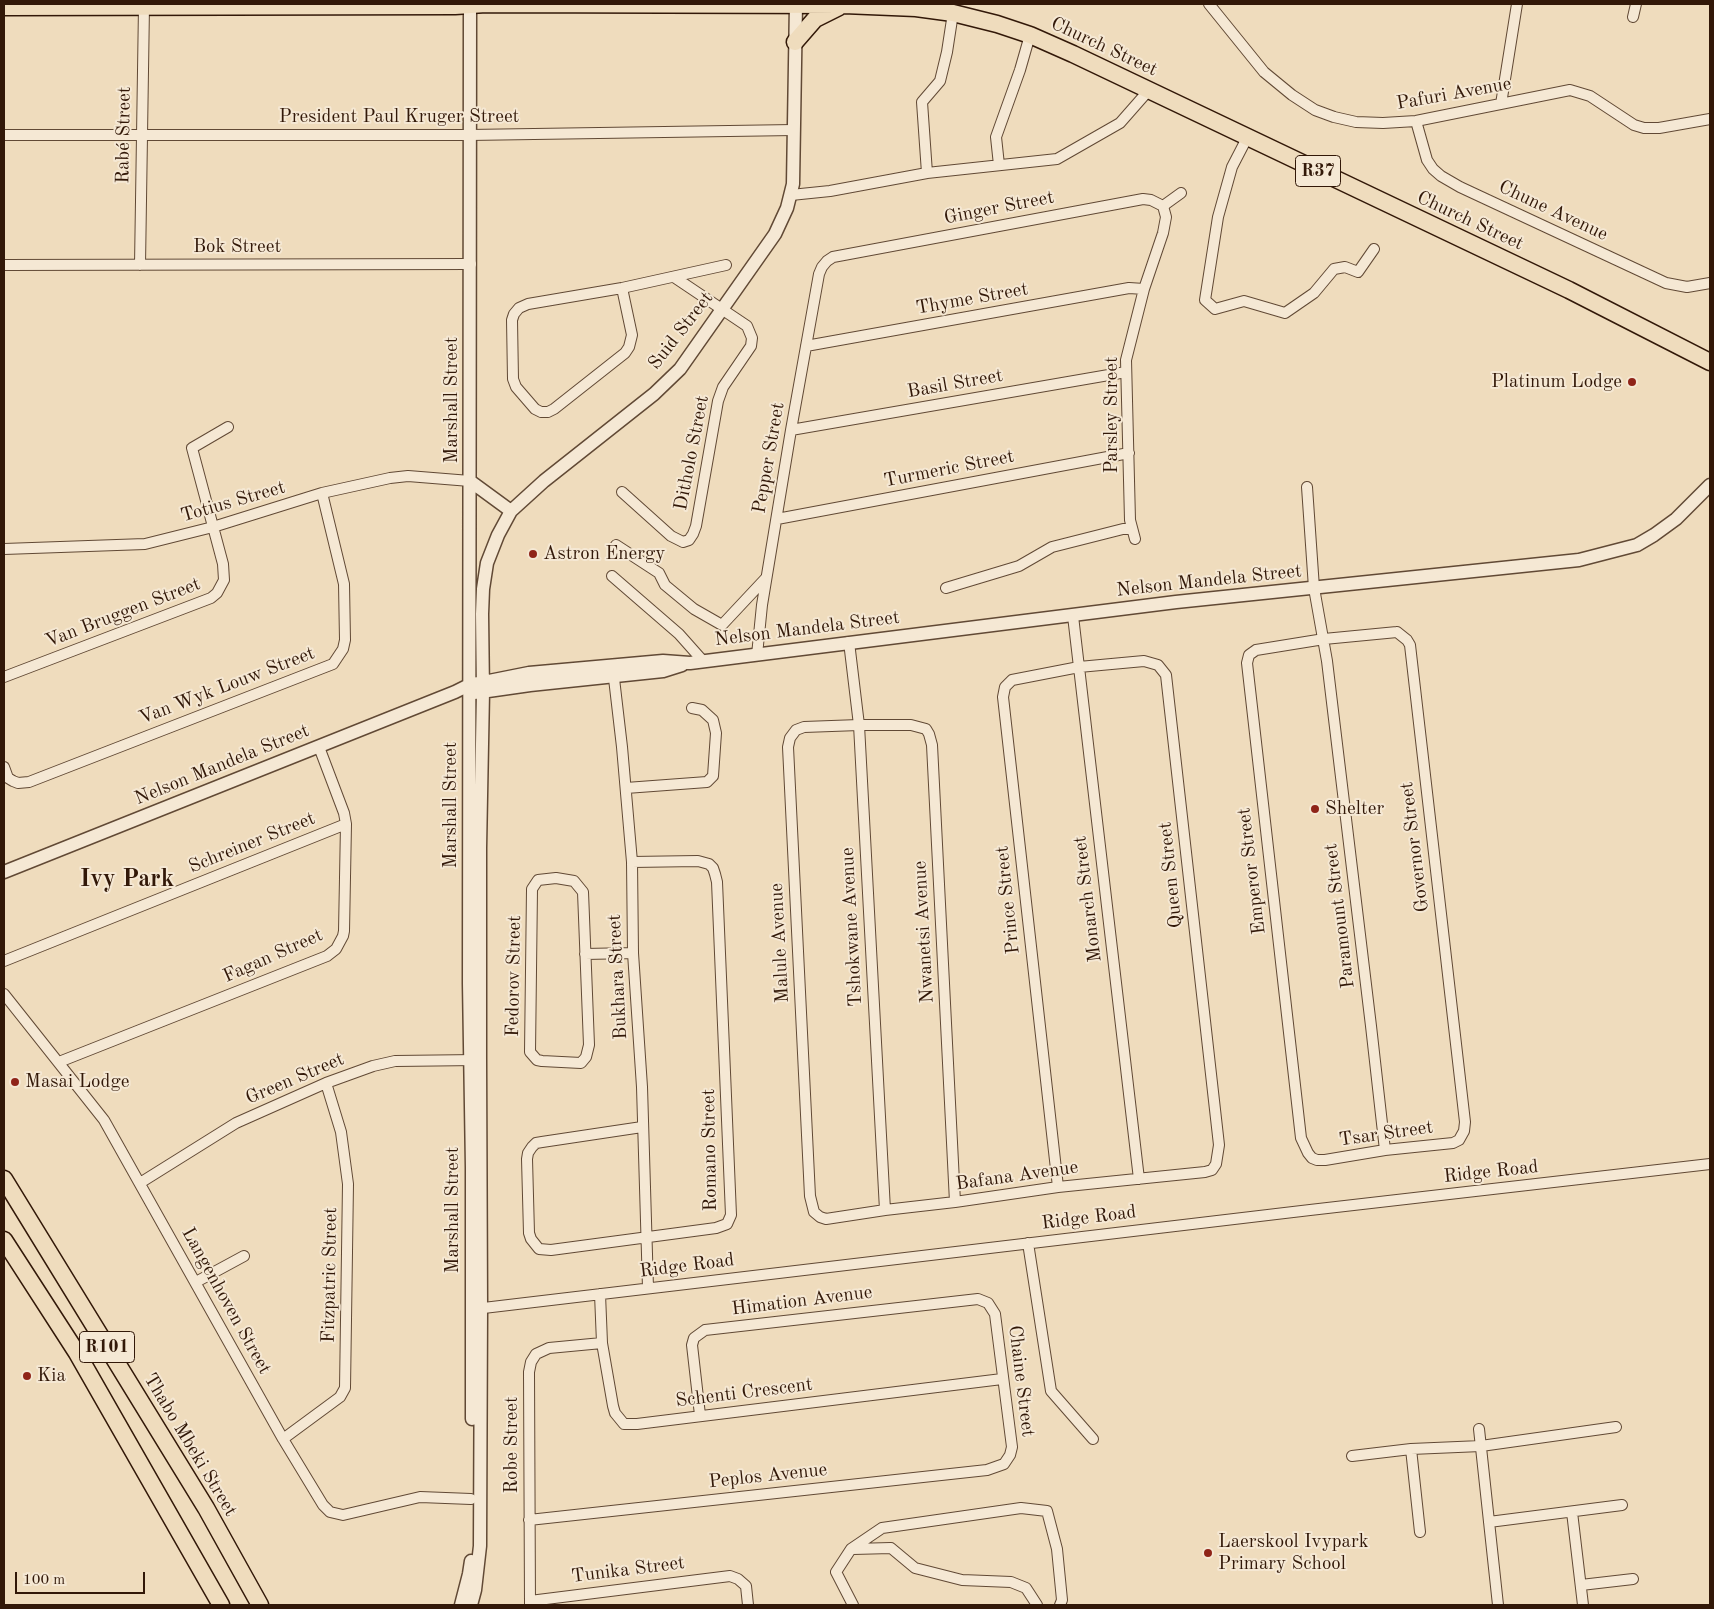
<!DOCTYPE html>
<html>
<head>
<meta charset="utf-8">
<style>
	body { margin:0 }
	#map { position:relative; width:1714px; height:1609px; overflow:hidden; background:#efdcbd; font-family:"Old Standard TT",serif }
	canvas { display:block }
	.frame { position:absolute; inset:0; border:5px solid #321808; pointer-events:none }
	.scale { position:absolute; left:15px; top:1572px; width:130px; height:22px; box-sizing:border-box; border:2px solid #321808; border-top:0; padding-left:6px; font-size:15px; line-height:18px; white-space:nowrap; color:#321808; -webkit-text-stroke:4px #f5e8d4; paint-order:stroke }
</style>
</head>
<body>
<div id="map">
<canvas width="1714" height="1609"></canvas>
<div class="frame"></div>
<div class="scale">100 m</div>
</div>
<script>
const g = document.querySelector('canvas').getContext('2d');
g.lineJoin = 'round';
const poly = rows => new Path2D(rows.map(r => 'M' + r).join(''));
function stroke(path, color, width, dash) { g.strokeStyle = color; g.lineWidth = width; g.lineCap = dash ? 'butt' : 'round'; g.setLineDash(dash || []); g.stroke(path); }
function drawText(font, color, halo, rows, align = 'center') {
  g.font = font + ' "Old Standard TT",serif'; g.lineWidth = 4; g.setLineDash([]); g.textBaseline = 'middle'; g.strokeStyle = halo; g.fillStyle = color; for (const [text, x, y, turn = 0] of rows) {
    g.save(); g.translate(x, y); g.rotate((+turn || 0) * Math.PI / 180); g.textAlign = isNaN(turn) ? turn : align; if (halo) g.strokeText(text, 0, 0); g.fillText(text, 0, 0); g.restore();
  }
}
const minor = poly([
	[1209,4,1264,72,1292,95,1315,110,1334,117,1356,122,1383,123,1416,121,1570,90,1590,96,1634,125,1644,128,1659,128,1710,119],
	[953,13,947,52,940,81,922,102,927,173,1057,159,1120,123,1149,90],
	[1633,17,1636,4],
	[1501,104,1517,4],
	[1416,121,1427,160,1433,169,1441,176,1460,187,1666,283,1687,287,1710,283],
	[4,135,469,135,794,130],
	[1247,138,1232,167,1218,217,1205,300,1215,309,1244,301,1285,313,1314,293,1334,269,1345,267,1358,272,1374,249],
	[999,165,996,137,1020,70,1030,35],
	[791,195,830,191,927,173],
	[1163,206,1181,193],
	[4,265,471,264],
	[140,265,144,6],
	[622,288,632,335,629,347,625,353,554,409,548,412,541,412,535,409,516,387,513,379,512,320,514,314,519,308,528,304,622,288,726,265],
	[806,346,1129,288,1144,289],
	[791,430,1126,372],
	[1307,487,1314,588,1327,661,1371,1026,1385,1150],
	[622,492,671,536,683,542,689,540,693,534,696,526,718,401,723,387,751,346,752,338,747,326,674,277],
	[777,519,1129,453],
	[1135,539,1130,520,1126,360,1144,289,1163,233,1166,217,1163,206],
	[616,545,659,573,665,585,694,609,722,625,766,578],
	[4,549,145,544,213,527,322,493,390,478,408,476,470,481],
	[612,576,679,634,703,661],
	[946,588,1019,566,1052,547,1123,529,1131,529],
	[1073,616,1139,1179],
	[1397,632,1407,640,1410,645,1465,1122,1464,1131,1459,1140,1453,1143,1385,1150,1325,1160,1317,1160,1312,1158,1308,1153,1301,1138,1247,663,1249,655,1256,650,1324,639,1397,632],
	[849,642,859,725,885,1210],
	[757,655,762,605,791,430,819,274,822,267,827,261,833,257,1143,199,1151,200,1163,206],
	[613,670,622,747,632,862,633,953,642,1087,648,1288],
	[4,677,211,598,217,593,224,580,223,564,192,448,228,427],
	[4,767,8,778,13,781,18,783,29,782,333,664,343,649,345,640,344,584,322,493],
	[626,788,707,782,713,776,716,733,713,720,702,710,692,708],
	[632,862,698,861,709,864,713,868,715,874,717,882,731,1215,727,1224,716,1228,551,1250,539,1249,531,1239,529,1233,527,1159,528,1153,532,1147,536,1143,542,1142,642,1127],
	[556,878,574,881,583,892,589,1045,586,1057,581,1063,542,1061,537,1060,530,1052,532,889,538,880,556,878],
	[585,954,633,953],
	[4,961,346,824],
	[4,994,104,1120,283,1439,323,1505,330,1512,343,1515,420,1497,471,1499],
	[59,1062,327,956,336,949,343,936,344,931,346,824,344,813,319,747],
	[140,1183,236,1123,326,1083,373,1066,395,1061,477,1060],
	[955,1202,932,745,929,734,926,729,911,725,859,725,804,727,796,730,790,738,788,747,810,1196,814,1212,820,1217,826,1219,885,1210,955,1202,1058,1187,1205,1172,1212,1170,1216,1164,1219,1145,1166,675,1158,665,1144,661,1079,667,1012,680,1005,687,1003,697,1058,1187],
	[1028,1243,1051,1391,1093,1439],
	[196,1282,244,1256],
	[600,1294,602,1343,613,1406,615,1413,624,1424,637,1424,1002,1379],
	[475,1309,1310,1210,1710,1164],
	[1479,1429,1498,1605],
	[283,1439,340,1397,345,1388,348,1184,341,1132,326,1083],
	[1411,1449,1420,1532],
	[1352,1456,1411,1449,1481,1446,1616,1427],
	[1572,1512,1583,1605],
	[529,1520,987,1470,1004,1464,1010,1455,1012,1447,995,1314,988,1303,978,1299,705,1330,694,1338,692,1345,700,1415],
	[1489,1522,1622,1505],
	[853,1549,891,1548,915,1568,962,1580,1011,1582,1026,1588,1037,1605],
	[1581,1585,1633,1579],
	[530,1601,730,1576,738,1579,746,1586,748,1605],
	[530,1605,529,1372,531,1362,536,1354,549,1348,602,1343],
	[853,1605,836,1572,851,1549,882,1528,1021,1508,1047,1511,1057,1549,1062,1600,1060,1605]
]);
const tertiary = poly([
	[470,4,469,983,472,1168,472,1419],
	[470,481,511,511],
	[474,693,530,685,663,671,682,665],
	[4,872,455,692,469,685,529,673,663,661,690,663,1176,602,1579,560,1637,545,1654,535,1676,519,1710,485],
	[461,1605,469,1574,471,1561],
	[471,1605,475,1590,480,1546,481,1308,480,1059,480,848,483,692,482,614,483,589,487,563,498,535,511,511,544,481,654,394,680,369,775,234,787,208,793,184,796,4]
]);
const primary = poly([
	[4,7,455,6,486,4,844,5,916,8,953,13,997,24,1030,35,1073,54,1569,290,1710,362],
	[795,42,815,19,839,7],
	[4,1179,206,1508,260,1605],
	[4,1240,77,1353,221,1605]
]);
stroke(minor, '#614935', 12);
stroke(tertiary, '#614935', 15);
stroke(primary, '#321808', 19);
stroke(minor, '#f5e8d4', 10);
stroke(tertiary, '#f5e8d4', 12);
stroke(primary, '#efdcbd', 16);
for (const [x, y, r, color] of [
	[1632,382,5,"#8f2418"],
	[533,554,5,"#8f2418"],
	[1315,809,5,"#8f2418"],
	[15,1082,5,"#8f2418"],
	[27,1376,5,"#8f2418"],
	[1208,1553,5,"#8f2418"]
]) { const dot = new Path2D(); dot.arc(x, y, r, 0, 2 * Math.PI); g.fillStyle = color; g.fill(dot); stroke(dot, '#f5e8d4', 2); }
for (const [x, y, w] of [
	[1318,171,45],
	[107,1347,55]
]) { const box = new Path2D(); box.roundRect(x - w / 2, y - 15.5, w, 31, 4); g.fillStyle = '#f5e8d4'; g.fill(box); stroke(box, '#321808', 1); }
drawText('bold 18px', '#321808', null, [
	["R37",1318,171],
	["R101",107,1347]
]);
drawText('19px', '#321808', '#f5e8d4', [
	["Church Street",1104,47,25],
	["Pafuri Avenue",1454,94,-10],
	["President Paul Kruger Street",399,117],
	["Rabé Street",124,135,-89],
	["Ginger Street",999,208,-11],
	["Chune Avenue",1553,211,25],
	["Church Street",1470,221,25],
	["Bok Street",237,247],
	["Thyme Street",972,299,-10],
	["Suid Street",681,331,-52],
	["Basil Street",955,384,-10],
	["Marshall Street",452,400,-90],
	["Parsley Street",1112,415,-90],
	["Ditholo Street",692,453,-79],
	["Pepper Street",769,458,-80],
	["Turmeric Street",949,469,-11],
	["Totius Street",233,502,-16],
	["Nelson Mandela Street",1209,581,-6],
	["Van Bruggen Street",123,613,-21],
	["Nelson Mandela Street",807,629,-7],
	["Van Wyk Louw Street",227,686,-21],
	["Nelson Mandela Street",222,765,-22],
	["Marshall Street",451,805,-90],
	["Schreiner Street",252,843,-22],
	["Governor Street",1415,847,-97],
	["Emperor Street",1252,871,-97],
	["Queen Street",1171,875,-96],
	["Monarch Street",1088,899,-97],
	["Prince Street",1008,900,-96],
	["Paramount Street",1340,916,-97],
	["Tshokwane Avenue",852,927,-93],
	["Nwanetsi Avenue",924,932,-93],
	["Malule Avenue",780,943,-93],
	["Fagan Street",273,956,-24],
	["Fedorov Street",514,976,-89],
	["Bukhara Street",618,977,-93],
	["Green Street",295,1079,-23],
	["Tsar Street",1386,1134,-8],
	["Romano Street",710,1150,-91],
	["Ridge Road",1491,1172,-6],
	["Bafana Avenue",1017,1176,-8],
	["Marshall Street",453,1210,-90],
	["Ridge Road",1089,1218,-7],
	["Ridge Road",687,1266,-7],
	["Fitzpatric Street",330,1275,-89],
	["Langenhoven Street",226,1301,61],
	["Himation Avenue",802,1301,-7],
	["Chaine Street",1021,1381,83],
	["Schenti Crescent",744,1393,-7],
	["Thabo Mbeki Street",190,1445,59],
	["Robe Street",512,1445,-90],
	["Peplos Avenue",768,1476,-6],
	["Tunika Street",628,1570,-7]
]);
drawText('19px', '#321808', '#f5e8d4', [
	["Platinum Lodge",1622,382,"right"],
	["Astron Energy",543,554],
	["Shelter",1325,809],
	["Masai Lodge",25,1082],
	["Kia",37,1376],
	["Laerskool Ivypark",1218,1542],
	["Primary School",1218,1564]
], 'left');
drawText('bold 24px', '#321808', '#f5e8d4', [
	["Ivy Park",127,880]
]);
</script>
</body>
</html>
